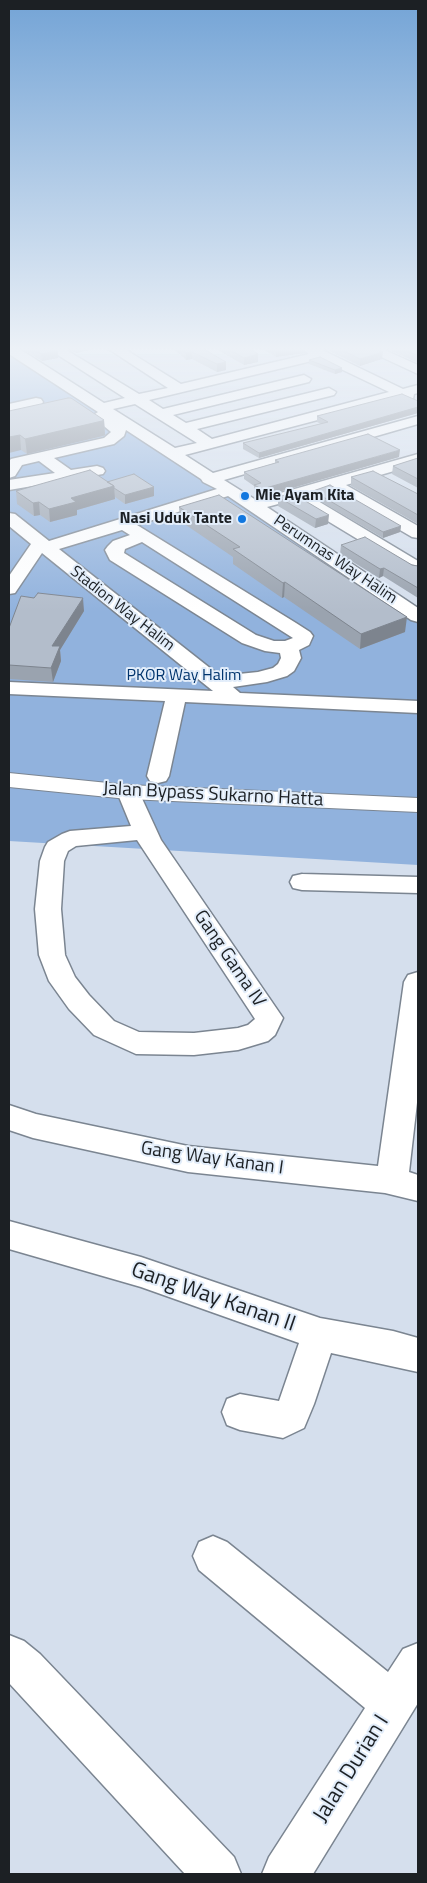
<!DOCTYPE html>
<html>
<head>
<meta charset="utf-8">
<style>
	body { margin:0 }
	#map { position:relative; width:427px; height:1883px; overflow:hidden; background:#d5dfed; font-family:"Titillium Web",sans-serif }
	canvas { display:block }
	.frame { position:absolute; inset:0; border:10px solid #1c2024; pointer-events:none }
</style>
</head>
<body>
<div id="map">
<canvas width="427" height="1883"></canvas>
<div class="frame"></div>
</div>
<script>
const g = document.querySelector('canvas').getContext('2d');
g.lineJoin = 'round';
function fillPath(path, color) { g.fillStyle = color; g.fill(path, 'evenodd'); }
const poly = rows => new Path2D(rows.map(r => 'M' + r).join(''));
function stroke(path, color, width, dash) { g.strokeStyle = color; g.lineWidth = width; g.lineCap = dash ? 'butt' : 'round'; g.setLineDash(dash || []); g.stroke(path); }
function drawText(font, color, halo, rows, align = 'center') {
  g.font = font + ' "Titillium Web",sans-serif'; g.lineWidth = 4; g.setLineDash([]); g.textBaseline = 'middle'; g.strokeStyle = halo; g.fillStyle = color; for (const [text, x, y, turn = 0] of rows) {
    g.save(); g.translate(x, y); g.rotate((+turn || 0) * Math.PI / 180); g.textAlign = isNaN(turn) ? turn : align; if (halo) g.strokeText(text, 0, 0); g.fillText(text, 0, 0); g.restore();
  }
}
fillPath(poly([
	[9,348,13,348,418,613,418,865,9,841]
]), '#91b2dd');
const minor = poly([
	[9,348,18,348,104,403,125,398,47,348,63,348,139,394,168,388,107,348,123,348,181,384,309,354,301,348,318,348,403,389,418,385,418,393,414,394,413,399,408,400,401,398,185,455,213,473,418,416,418,424,224,480,256,500,418,454,418,464,346,485,418,526,418,538,412,537,330,489,308,495,418,561,418,573,412,572,293,500,267,507,418,608,418,622,411,620,228,496,137,525,296,623,310,632,313,636,309,645,299,650,301,658,294,671,287,676,267,682,233,687,240,693,418,701,418,713,185,702,169,776,166,781,158,783,150,781,147,776,165,701,9,694,9,682,213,691,42,553,15,593,9,594,9,576,31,544,9,526,9,513,15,514,49,541,217,489,203,482,201,479,126,430,124,436,114,444,54,458,71,470,97,466,103,468,105,471,103,474,9,490,9,480,55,473,39,461,22,465,15,476,9,478,9,461,11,459,104,438,111,432,92,416,98,412,9,354,9,348],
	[320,359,389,392,212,439,197,429,334,395,336,392,329,388,186,423,173,415,309,382,311,379,304,375,163,409,149,400,320,359],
	[135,404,197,443,175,448,113,409,135,404],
	[122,530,130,535,113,541,108,546,105,550,110,560,242,643,265,651,280,653,281,658,278,664,273,668,258,672,220,676,59,549,122,530],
	[142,542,282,631,293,638,285,641,274,641,256,635,124,553,125,549,142,542],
	[362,348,380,348,418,365,418,374,362,348],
	[36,398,41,399,43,402,41,405,9,412,9,404,36,398],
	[128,785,136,787,139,792,161,840,283,1018,275,1035,268,1041,238,1050,194,1055,136,1054,94,1035,69,1009,49,981,39,955,35,909,40,861,45,847,48,842,62,834,70,831,131,826,117,792,120,787,128,785],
	[137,840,255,1019,248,1025,238,1028,194,1033,139,1032,114,1021,89,995,75,977,65,955,61,909,64,861,68,851,76,846,137,840],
	[302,874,418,877,418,893,302,890,293,888,290,882,293,876,302,874],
	[418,972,418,1094,409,1172,418,1175,418,1201,385,1193,188,1172,33,1138,9,1130,9,1105,36,1114,188,1146,378,1166,404,982,408,975,418,972],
	[9,1221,141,1257,320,1318,393,1331,418,1338,418,1372,331,1353,314,1404,304,1428,283,1438,240,1430,227,1425,222,1412,227,1399,240,1394,279,1401,299,1343,141,1287,9,1249,9,1221],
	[213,1536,227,1542,388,1672,403,1649,418,1643,418,1703,313,1874,262,1874,269,1857,365,1708,199,1570,193,1556,199,1542,213,1536],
	[9,1635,24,1641,40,1654,234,1857,241,1874,185,1874,9,1683,9,1635]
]);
const highway = poly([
	[9,773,128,785,418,798,418,812,128,799,9,787,9,773]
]);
stroke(minor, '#7b8591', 3);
stroke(highway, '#7b8591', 2);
fillPath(minor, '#fff');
fillPath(highway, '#fff');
fillPath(poly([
	[20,348,54,348,58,358,42,361],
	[67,348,97,348,76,353],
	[173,348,202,348,226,362,226,370,217,372,192,359,186,360],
	[214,348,248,348,258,362,244,365],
	[260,348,305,348,305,353,276,357],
	[323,348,374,348,382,359,360,366],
	[385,348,418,348,418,363],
	[309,360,342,368,342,372,335,374,309,364],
	[418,401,418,413,259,458,243,449,243,443,321,424,317,422,317,416],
	[9,411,104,420,105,435,103,436,27,454,21,450],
	[399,457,261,497,254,492,254,486,244,479,244,472,275,463,275,460],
	[418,458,418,488,392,474,393,466],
	[351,477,418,494,418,524,351,486],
	[107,482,154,487,154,496,125,504,115,497,115,499,77,510,77,515,50,522,40,515,34,516,17,504,16,491],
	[313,491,401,526,400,532,383,538,313,497],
	[278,497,328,524,315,528,278,506],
	[179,507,405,632,360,649,284,597,282,598,233,564,233,557,180,521],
	[341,545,418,566,418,598,383,576,379,578,340,554],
	[84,611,60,650,61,661,53,682,9,679,9,628]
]), '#9aa3af');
fillPath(poly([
	[75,348,97,348,76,353],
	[289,348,305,348,305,353,276,357,276,350],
	[58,351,58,358,42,361,41,354],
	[192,352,192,359,186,360,186,353],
	[383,352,382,359,360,366,360,359],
	[258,354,258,362,244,365,244,358],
	[226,362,226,370,217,372,217,364],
	[342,368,342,372,335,374,335,370],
	[418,407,418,413,259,458,259,453],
	[104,420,105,435,103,436,27,454,25,439],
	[20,435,21,450,9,453,9,437],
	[400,450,399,457,261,497,262,489],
	[114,486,115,499,77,510,77,515,50,522,49,509,71,498],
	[154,487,154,496,125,504,125,495],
	[39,502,40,515,34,516,33,503],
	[329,515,328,524,315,528,316,519],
	[401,526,400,532,383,538,383,532],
	[384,568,383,576,379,578,380,569],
	[285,582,284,597,282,598,283,583],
	[83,598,84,611,60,650,61,661,53,682,51,668,52,646],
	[407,617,405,632,360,649,361,634]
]), '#7d848e');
const building = poly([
	[32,348,54,348,58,351,41,354,32,348],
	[181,348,202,348,226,362,217,364,192,352,186,353,181,348],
	[227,348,248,348,258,354,244,358,227,348],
	[273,348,289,348,276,350,273,348],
	[338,348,374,348,383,352,360,359,338,348],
	[402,348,418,348,418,356,402,348],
	[320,357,342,368,335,370,309,360,320,357],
	[402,394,418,401,418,407,259,453,243,443,328,422,317,416,402,394],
	[68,398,71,398,104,420,102,421,25,439,20,435,9,437,9,411,68,398],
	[368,434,400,450,262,489,254,485,261,483,244,472,279,462,275,460,368,434],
	[418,458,418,479,393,466,418,458],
	[90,470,114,486,71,498,76,502,49,509,39,502,33,503,16,491,90,470],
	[373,471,418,494,418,515,351,477,373,471],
	[134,474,154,487,125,495,114,488,114,486,107,482,134,474],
	[330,485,401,526,383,532,313,491,330,485],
	[292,493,329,515,316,519,278,497,292,493],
	[219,495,407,617,361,634,285,582,283,583,233,549,240,547,179,507,219,495],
	[365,537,412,565,418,566,418,588,384,568,380,569,341,545,365,537],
	[38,593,83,598,52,646,60,646,51,668,9,665,9,628,21,596,34,598,38,593]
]);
fillPath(building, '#b3bdcb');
stroke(building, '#7d848e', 1);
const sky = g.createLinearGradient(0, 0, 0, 612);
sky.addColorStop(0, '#74a4d6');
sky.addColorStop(0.57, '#ecf1f7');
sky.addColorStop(1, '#ecf1f700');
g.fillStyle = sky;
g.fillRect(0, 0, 427, 612);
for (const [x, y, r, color] of [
	[245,496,5,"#1177df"],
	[242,519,5,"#1177df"]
]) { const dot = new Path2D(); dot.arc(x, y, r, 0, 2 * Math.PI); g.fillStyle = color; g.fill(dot); stroke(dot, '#e2edfa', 2); }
drawText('bold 16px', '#1c2024', '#e2edfa', [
	["Mie Ayam Kita",255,496],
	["Nasi Uduk Tante",232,519,"right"]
], 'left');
drawText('16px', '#1c2024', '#e2edfa', [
	["Perumnas Way Halim",335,560,34],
	["Stadion Way Halim",122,609,38]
]);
drawText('16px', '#00346d', '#e2edfa', [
	["PKOR Way Halim",184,676]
]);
drawText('19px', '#1c2024', '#e2edfa', [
	["Jalan Bypass Sukarno Hatta",213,795,3],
	["Gang Gama IV",229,959,56],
	["Gang Way Kanan I",212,1159,8]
]);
drawText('22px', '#1c2024', '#e2edfa', [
	["Gang Way Kanan II",213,1298,19],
	["Jalan Durian I",352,1769,-58]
]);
</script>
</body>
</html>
